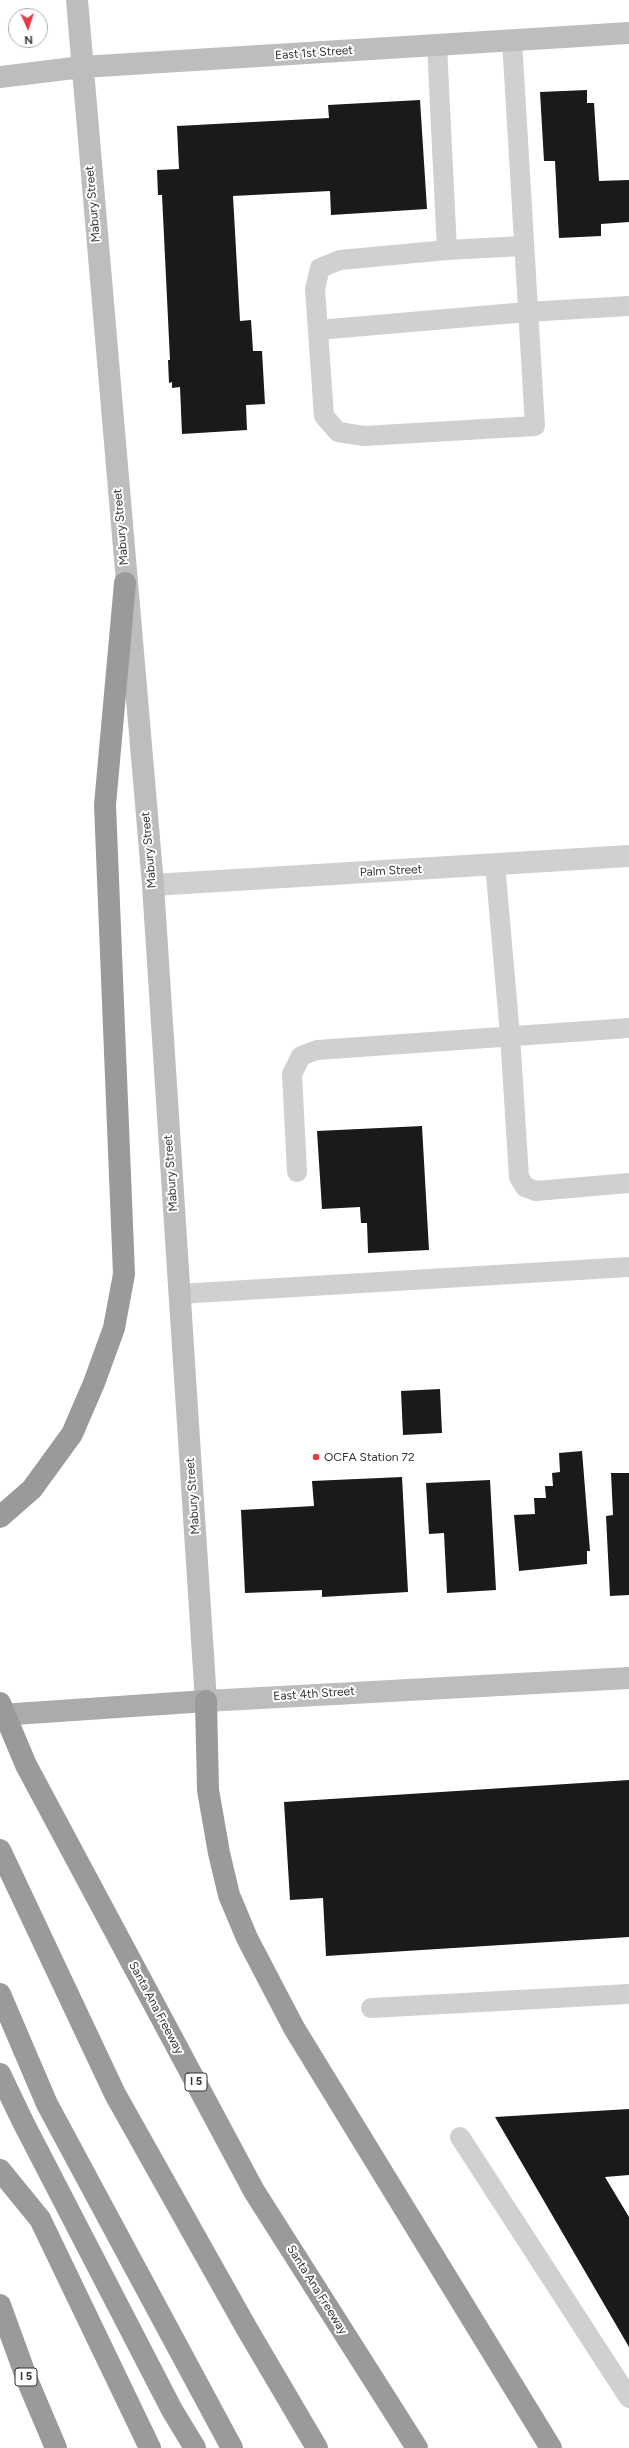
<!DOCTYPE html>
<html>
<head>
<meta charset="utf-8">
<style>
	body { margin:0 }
	#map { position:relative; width:629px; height:2448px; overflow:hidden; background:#fff; font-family:Figtree,sans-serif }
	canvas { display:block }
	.north { position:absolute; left:8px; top:8px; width:40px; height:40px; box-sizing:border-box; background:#fff; border:1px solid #adadad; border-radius:50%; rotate:177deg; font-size:11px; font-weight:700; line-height:16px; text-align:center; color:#333 }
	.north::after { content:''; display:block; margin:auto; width:14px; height:18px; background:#e63946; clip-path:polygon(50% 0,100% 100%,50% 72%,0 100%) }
</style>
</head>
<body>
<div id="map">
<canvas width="629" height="2448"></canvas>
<div class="north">N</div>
</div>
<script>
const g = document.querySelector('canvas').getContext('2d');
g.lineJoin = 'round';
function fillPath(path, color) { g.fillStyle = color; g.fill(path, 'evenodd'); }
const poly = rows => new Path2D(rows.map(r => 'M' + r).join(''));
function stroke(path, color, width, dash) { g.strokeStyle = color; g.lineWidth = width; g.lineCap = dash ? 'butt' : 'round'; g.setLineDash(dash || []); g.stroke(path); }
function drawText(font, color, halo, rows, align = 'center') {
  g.font = font + ' Figtree,sans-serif'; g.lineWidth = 4; g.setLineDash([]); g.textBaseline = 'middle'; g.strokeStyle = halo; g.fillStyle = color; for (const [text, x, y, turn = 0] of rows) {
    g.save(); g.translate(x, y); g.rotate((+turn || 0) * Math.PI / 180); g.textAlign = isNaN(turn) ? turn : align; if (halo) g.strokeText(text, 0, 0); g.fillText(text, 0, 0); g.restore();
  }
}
fillPath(poly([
	[587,90,587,103,594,103,599,181,629,180,629,222,601,224,601,236,559,238,555,161,544,161,540,92],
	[420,100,427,209,331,215,330,191,233,196,240,321,251,320,253,351,262,351,265,404,246,405,247,430,182,434,180,387,172,388,172,382,169,383,168,360,170,360,162,195,158,195,157,170,179,169,177,126,329,118,328,105],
	[422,1126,429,1250,368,1253,367,1223,361,1223,360,1207,322,1209,317,1131],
	[440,1389,442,1433,403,1435,401,1391],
	[582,1451,590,1551,587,1551,587,1564,519,1571,514,1515,535,1514,534,1498,546,1498,545,1486,553,1486,552,1473,560,1472,559,1453],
	[611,1473,629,1473,629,1595,610,1596,606,1516,613,1515],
	[402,1477,408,1592,322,1597,322,1590,245,1593,241,1510,314,1506,312,1481],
	[490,1480,496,1590,447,1593,444,1533,429,1534,426,1483],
	[629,1780,629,1937,326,1956,323,1898,290,1900,284,1802],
	[629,2109,629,2175,605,2177,629,2217,629,2347,495,2117]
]), '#1a1a1a');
stroke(poly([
	[437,45,447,250,340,260,320,268,315,289,324,416,338,432,364,436,535,426,512,40],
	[447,250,523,246],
	[318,330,527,312,629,306],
	[495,864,510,1035,519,1177,525,1187,536,1191,629,1183],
	[297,1172,292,1074,301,1056,317,1050,629,1028],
	[179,1294,629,1267],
	[371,2008,629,1994],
	[460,2137,629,2398]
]), '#d0d0d0', 20);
stroke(poly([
	[153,885,629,856]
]), '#d0d0d0', 22);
stroke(poly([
	[77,0,153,885,206,1701,629,1678],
	[0,77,82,67,629,33]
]), '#bdbdbd', 22);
stroke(poly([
	[0,1715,206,1701]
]), '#ababab', 22);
stroke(poly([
	[0,1517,32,1489,72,1434,94,1383,114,1328,124,1274,105,805,125,583],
	[206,1701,208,1790,219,1853,229,1895,247,1938,294,2028,551,2448],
	[0,1703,26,1765,254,2191,417,2448],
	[0,1850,115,2094,247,2329,317,2448],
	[0,1994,47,2104,232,2448],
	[0,2074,23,2122,172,2410,195,2448],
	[0,2170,40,2219,150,2448],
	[0,2305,28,2382,56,2448]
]), '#9a9a9a', 22);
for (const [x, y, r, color] of [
	[316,1457,4,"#e63946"]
]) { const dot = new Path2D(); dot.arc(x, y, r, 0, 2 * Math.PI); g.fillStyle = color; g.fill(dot); stroke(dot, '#fff', 1.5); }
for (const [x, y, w] of [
	[196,2082,22],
	[26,2377,22]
]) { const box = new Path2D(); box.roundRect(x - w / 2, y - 9, w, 18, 3); g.fillStyle = '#fff'; g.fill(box); stroke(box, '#333', 1); }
drawText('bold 11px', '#333', null, [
	["I 5",196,2082],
	["I 5",26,2377]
]);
drawText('12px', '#333', '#fff', [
	["East 1st Street",314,53,-4],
	["Mabury Street",93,204,-95],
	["Mabury Street",121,527,-95],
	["Mabury Street",149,850,-95],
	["Palm Street",391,871,-3],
	["Mabury Street",171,1173,-94],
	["Mabury Street",193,1496,-94],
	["East 4th Street",314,1694,-4],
	["Santa Ana Freeway",156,2008,62],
	["Santa Ana Freeway",317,2290,58]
]);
drawText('12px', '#333', '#fff', [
	["OCFA Station 72",324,1457]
], 'left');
</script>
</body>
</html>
